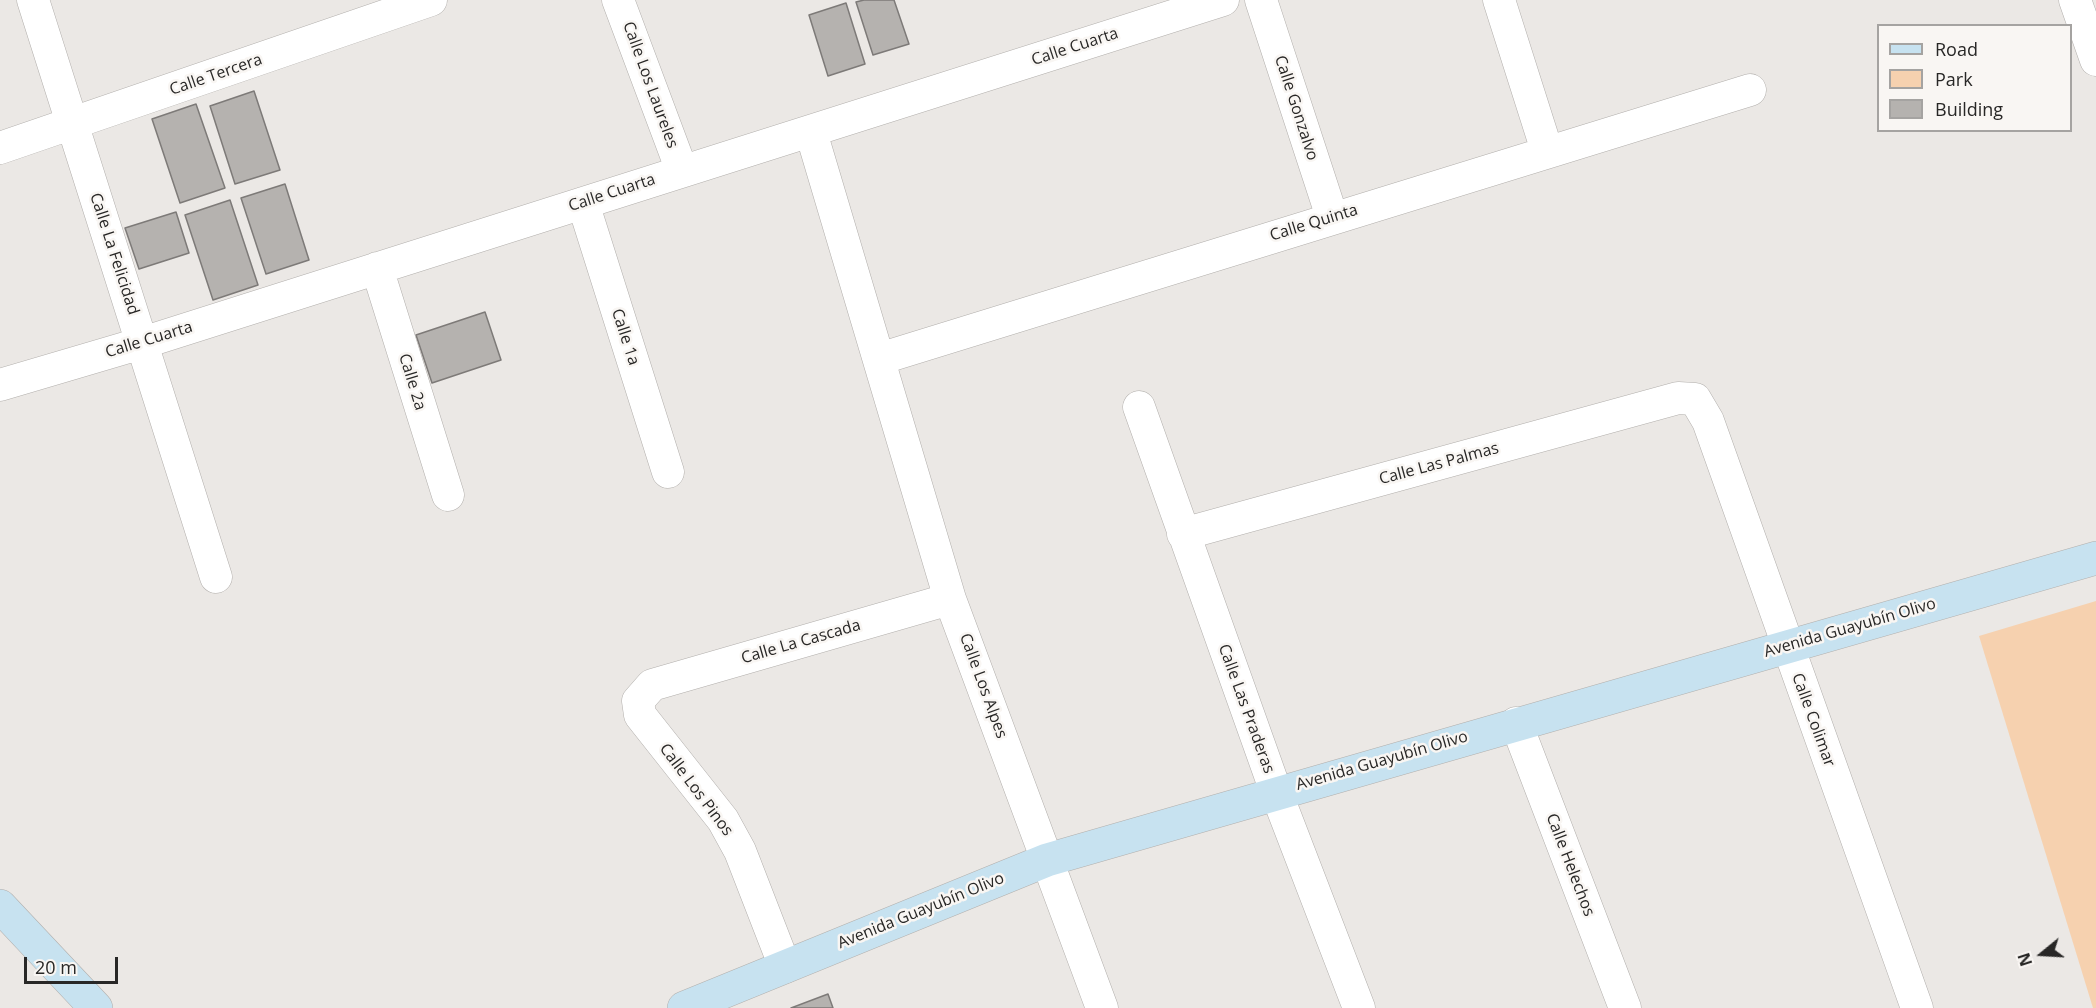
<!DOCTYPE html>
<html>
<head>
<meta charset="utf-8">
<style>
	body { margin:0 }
	#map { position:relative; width:2096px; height:1008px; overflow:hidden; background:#ebe8e5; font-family:"Open Sans",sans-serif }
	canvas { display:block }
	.legend { position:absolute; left:1877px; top:24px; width:195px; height:108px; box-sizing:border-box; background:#f9f6f3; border:2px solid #a5a3a1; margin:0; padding:8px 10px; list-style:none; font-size:18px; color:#282726 }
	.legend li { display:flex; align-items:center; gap:12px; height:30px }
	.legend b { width:30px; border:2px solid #a5a3a1 }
	.north { position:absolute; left:2012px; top:924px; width:60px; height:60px; -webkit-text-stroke:4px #f9f6f3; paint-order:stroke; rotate:252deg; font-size:16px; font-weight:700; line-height:24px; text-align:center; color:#282726 }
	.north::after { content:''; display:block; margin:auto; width:21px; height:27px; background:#282726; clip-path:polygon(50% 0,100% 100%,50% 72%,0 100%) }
	.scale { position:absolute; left:24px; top:957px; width:94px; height:27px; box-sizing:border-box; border:3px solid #282726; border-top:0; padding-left:8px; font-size:18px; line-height:21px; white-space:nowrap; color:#282726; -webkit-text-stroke:4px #f9f6f3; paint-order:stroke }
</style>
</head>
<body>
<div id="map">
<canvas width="2096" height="1008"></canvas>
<ul class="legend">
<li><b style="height:8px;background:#c7e2f0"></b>Road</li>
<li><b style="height:16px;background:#f6d1af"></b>Park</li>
<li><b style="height:16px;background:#b5b2af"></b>Building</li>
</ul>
<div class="north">N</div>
<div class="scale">20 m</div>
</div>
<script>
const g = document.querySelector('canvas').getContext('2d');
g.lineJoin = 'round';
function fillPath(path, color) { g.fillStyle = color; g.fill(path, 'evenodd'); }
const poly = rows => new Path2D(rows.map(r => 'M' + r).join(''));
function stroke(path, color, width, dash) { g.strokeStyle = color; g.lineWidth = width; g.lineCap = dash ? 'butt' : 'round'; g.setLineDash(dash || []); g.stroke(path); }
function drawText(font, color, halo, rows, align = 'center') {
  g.font = font + ' "Open Sans",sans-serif'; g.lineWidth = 5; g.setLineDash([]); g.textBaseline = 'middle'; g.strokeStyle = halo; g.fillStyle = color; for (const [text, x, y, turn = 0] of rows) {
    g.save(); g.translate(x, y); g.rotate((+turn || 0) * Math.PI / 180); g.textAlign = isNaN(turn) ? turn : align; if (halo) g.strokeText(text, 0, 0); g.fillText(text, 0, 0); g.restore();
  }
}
fillPath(poly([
	[2096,601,2096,1008,2093,1008,1979,636]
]), '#f6d1af');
const building = poly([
	[864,0,894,0,909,44,873,55,856,2,864,0],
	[846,3,865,64,828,76,809,15,846,3],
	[254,91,280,170,235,184,210,106,254,91],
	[196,104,225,188,180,203,152,119,196,104],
	[285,184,309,260,266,274,241,198,285,184],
	[230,200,258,285,213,300,185,215,230,200],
	[176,212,189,253,139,269,125,228,176,212],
	[485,312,501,360,432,383,416,335,485,312],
	[828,994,833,1008,791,1008,828,994]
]);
fillPath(building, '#b5b2af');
stroke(building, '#7d7a78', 1.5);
const street = poly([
	[33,0,216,577],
	[618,0,682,171],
	[1261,0,1332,217],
	[1499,0,1547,151],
	[2075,0,2096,60],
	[811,132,950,599,1102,1008],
	[0,148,431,0],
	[583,203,668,472],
	[377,268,448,495],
	[879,359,1750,90],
	[0,385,142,343,1223,0],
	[1139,407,1276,792,1359,1008],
	[1183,534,1678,398,1695,399,1708,421,1917,1008],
	[1516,723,1625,1008],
	[785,967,740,851,723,820,640,715,638,701,652,685,950,599]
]);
const secondary = poly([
	[0,906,96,1008],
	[684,1008,1047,860,2096,558]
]);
stroke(street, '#b2afac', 33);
stroke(secondary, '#b2afac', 34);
stroke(street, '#fff', 32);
stroke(secondary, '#c7e2f0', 33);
drawText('16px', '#282726', '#f9f6f3', [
	["Calle Cuarta",1075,47,-18],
	["Calle Tercera",216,75,-19],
	["Calle Los Laureles",650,85,70],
	["Calle Gonzalvo",1296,108,72],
	["Calle Cuarta",612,193,-18],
	["Calle Quinta",1314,223,-17],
	["Calle La Felicidad",114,254,72],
	["Calle 1a",625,337,72],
	["Calle Cuarta",149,340,-17],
	["Calle 2a",412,382,73],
	["Calle Las Palmas",1439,464,-15],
	["Avenida Guayubín Olivo",1850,628,-16],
	["Calle La Cascada",801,642,-16],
	["Calle Los Alpes",983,686,70],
	["Calle Las Praderas",1246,709,70],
	["Calle Colimar",1813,720,70],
	["Avenida Guayubín Olivo",1382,761,-16],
	["Calle Los Pinos",696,790,53],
	["Calle Helechos",1570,865,69],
	["Avenida Guayubín Olivo",921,911,-22]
]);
</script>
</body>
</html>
